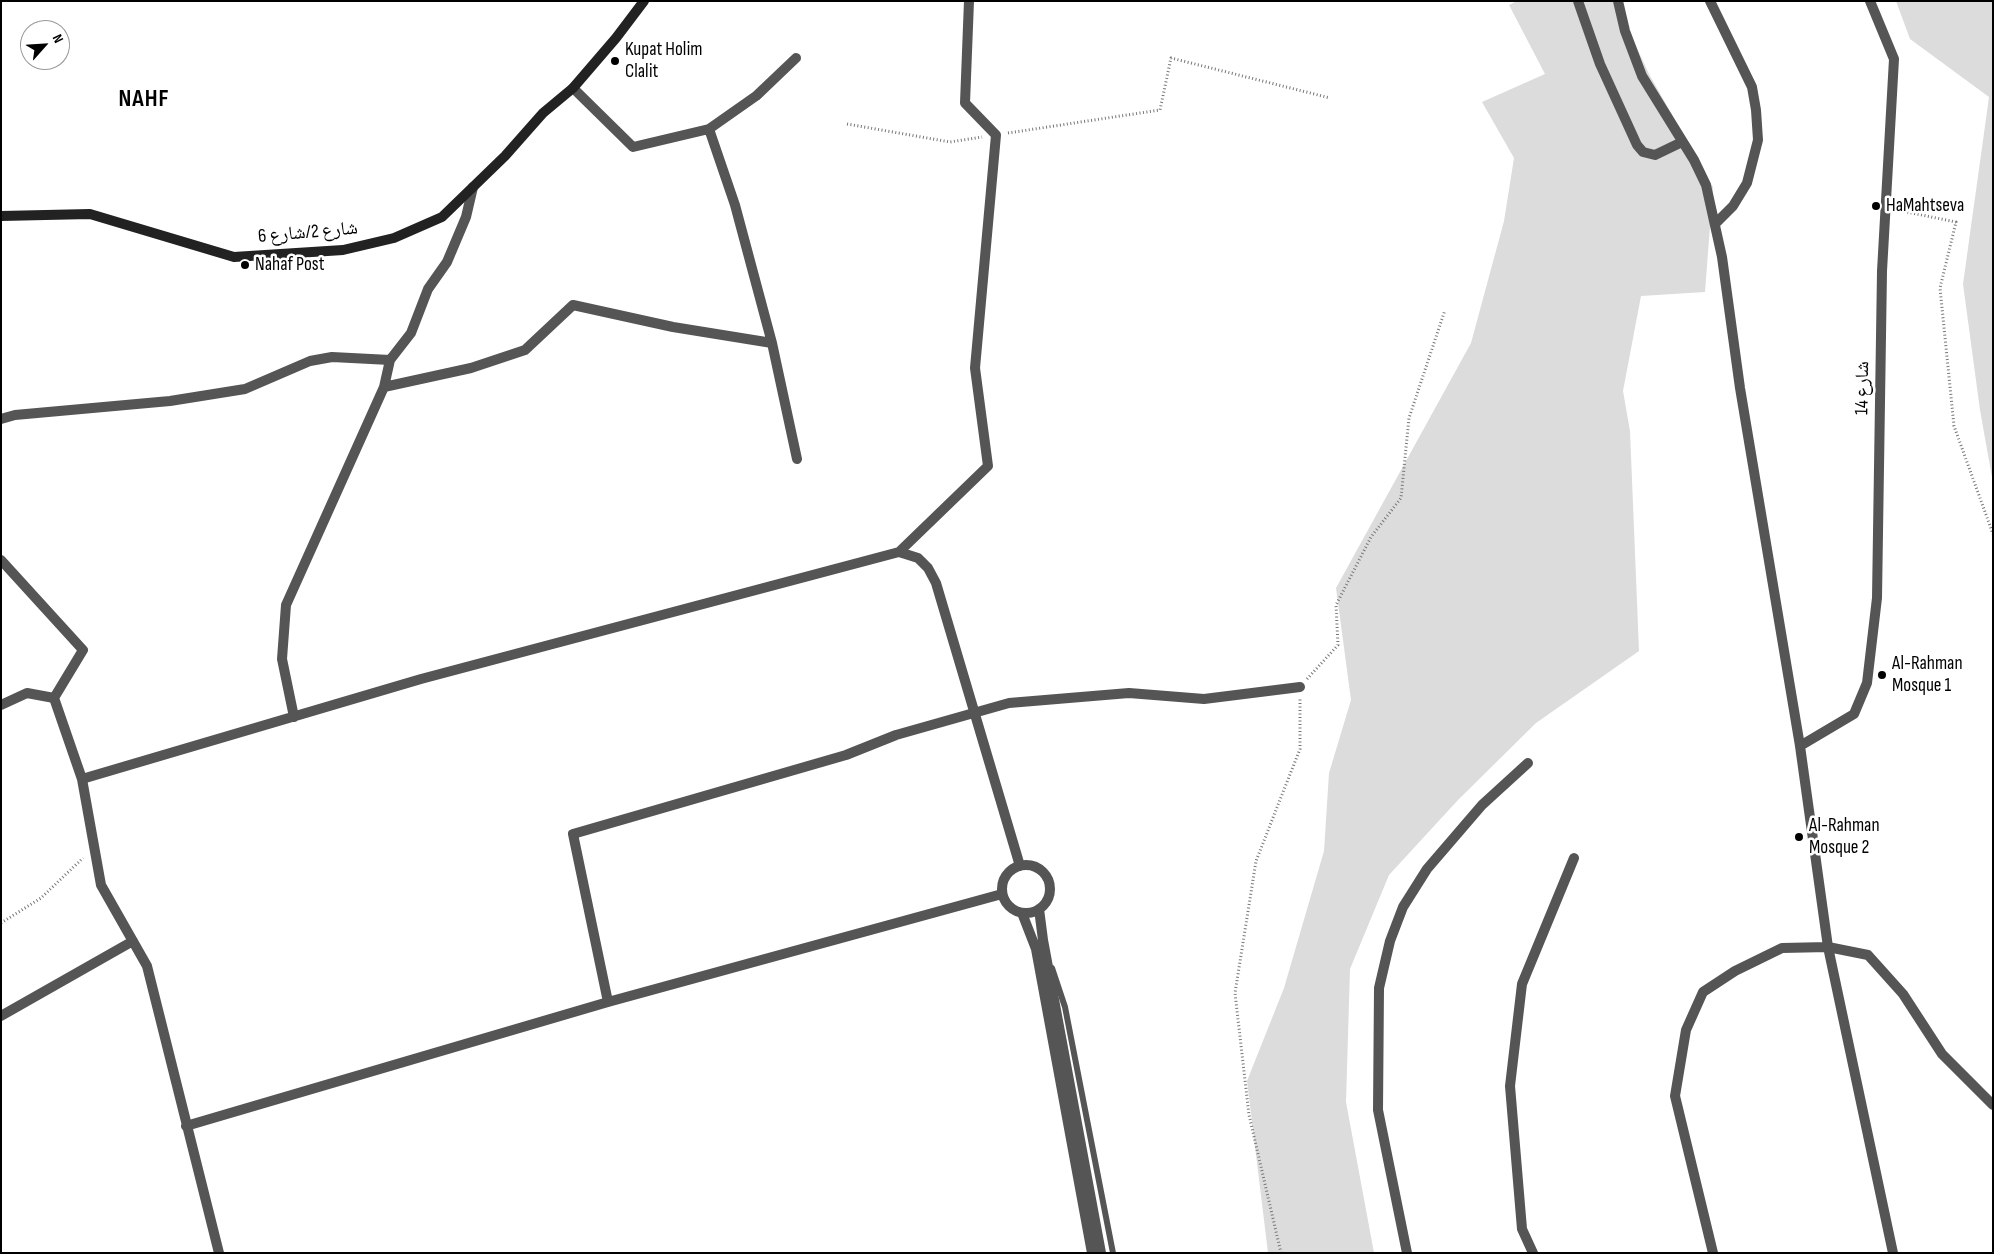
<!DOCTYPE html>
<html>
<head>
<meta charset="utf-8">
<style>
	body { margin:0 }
	#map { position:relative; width:1994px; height:1254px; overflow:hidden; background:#fff; font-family:"Sofia Sans Condensed",sans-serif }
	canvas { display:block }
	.frame { position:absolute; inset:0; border:2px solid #000; pointer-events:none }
	.north { position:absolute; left:20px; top:20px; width:50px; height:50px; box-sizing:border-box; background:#fff; border:1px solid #999; border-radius:50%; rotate:64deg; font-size:14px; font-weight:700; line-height:20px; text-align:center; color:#000 }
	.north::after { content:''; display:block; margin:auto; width:18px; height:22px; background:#000; clip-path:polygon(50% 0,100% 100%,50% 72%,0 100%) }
</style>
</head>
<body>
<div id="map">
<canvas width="1994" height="1254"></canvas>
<div class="frame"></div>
<div class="north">N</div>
</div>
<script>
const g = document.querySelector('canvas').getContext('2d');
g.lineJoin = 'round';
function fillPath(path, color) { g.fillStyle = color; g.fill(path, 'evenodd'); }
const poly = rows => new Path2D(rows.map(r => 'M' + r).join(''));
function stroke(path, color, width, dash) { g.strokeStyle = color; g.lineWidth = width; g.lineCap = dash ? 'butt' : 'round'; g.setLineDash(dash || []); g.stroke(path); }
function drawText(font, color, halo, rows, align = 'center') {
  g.font = font + ' "Sofia Sans Condensed","Noto Naskh Arabic",sans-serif'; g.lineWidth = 5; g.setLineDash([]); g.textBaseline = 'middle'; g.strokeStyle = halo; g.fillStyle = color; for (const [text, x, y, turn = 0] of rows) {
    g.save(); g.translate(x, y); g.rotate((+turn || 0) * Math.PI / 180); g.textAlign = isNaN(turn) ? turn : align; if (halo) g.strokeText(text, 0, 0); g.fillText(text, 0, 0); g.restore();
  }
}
fillPath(poly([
	[1517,1,1615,1,1649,74,1713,187,1705,292,1641,296,1623,391,1630,431,1639,651,1536,723,1458,800,1389,875,1350,969,1346,1102,1374,1253,1268,1253,1247,1081,1284,988,1324,851,1329,773,1351,700,1336,588,1471,343,1504,221,1514,158,1482,102,1545,74,1509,5],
	[1896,1,1993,1,1993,483,1980,410,1963,284,1989,97,1910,39]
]), '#dcdcdc');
stroke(poly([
	[847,124,950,142,982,137],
	[1008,133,1160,110,1171,58,1330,98],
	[1897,210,1956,222,1940,288,1954,426,1993,534],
	[1307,679,1338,645,1336,605,1371,537,1401,498,1409,418,1445,310],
	[1,923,41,898,83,858],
	[1281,1253,1249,1115,1235,993,1256,861,1300,749,1300,698]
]), '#777', 3, [1, 2.5]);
stroke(poly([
	[1052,968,1065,1007,1113,1253]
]), '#555', 6);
stroke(poly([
	[1578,1,1600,64,1637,145,1643,152,1655,155,1682,142],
	[1618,1,1625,31,1642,76,1694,160,1706,185,1722,257,1740,388,1800,746,1828,947,1893,1253],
	[1710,1,1752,87,1756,110,1758,140,1747,183,1733,206,1715,224],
	[573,88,633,147,709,129,756,96,796,58],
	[709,129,735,205,772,343,797,459],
	[384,387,471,368,525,350,573,305,673,327,772,343],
	[1,419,15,415,170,401,245,389,310,361,332,357,390,360],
	[899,552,988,466,975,368,996,135,965,103,969,1],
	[1,560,83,650,54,698,82,779,101,885,147,966,219,1253],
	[1,705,27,693,54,698],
	[294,717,282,659,286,605,384,387,390,360,411,333,428,289,447,262,466,217,473,187],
	[1800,746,1854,714,1867,683,1877,598,1882,271,1894,59,1870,1],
	[82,779,421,679,899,552,918,558,928,568,936,583,1020,866],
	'1002 889a24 24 0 1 1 48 0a24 24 0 1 1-48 0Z',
	[1039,909,1043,940,1101,1253],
	[1022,913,1036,949,1092,1253],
	[608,1002,573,834,846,755,896,735,1009,703,1129,693,1204,699,1300,687],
	[1,1016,133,941],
	[186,1126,608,1002,1002,894],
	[1407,1253,1378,1110,1379,988,1390,941,1403,907,1427,869,1482,805,1528,763],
	[1533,1253,1522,1229,1510,1086,1522,984,1574,858],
	[1713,1253,1675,1096,1686,1030,1703,992,1735,971,1782,948,1828,947,1868,955,1903,994,1942,1054,1993,1105]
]), '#555', 10);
stroke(poly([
	[1,216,90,214,234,257,343,250,394,238,442,217,505,156,543,113,573,88,616,38,644,1]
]), '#222', 10);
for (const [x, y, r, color] of [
	[615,61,5,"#000"],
	[1876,206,5,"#000"],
	[245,265,5,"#000"],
	[1882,675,5,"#000"],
	[1799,837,5,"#000"]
]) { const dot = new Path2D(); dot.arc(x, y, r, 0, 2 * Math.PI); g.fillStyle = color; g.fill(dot); stroke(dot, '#fff', 2); }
drawText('19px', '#000', '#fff', [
	["Kupat Holim",625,50],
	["Clalit",625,72],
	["HaMahtseva",1886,206],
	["Nahaf Post",255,265],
	["Al-Rahman",1892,664],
	["Mosque 1",1892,686],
	["Al-Rahman",1809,826],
	["Mosque 2",1809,848]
], 'left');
drawText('19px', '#000', '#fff', [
	["شارع 2/شارع 6",308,233,-5],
	["شارع 14",1863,388,-89]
]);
g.letterSpacing = '1px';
drawText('bold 24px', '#000', '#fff', [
	["NAHF",144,100]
]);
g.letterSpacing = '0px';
</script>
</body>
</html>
